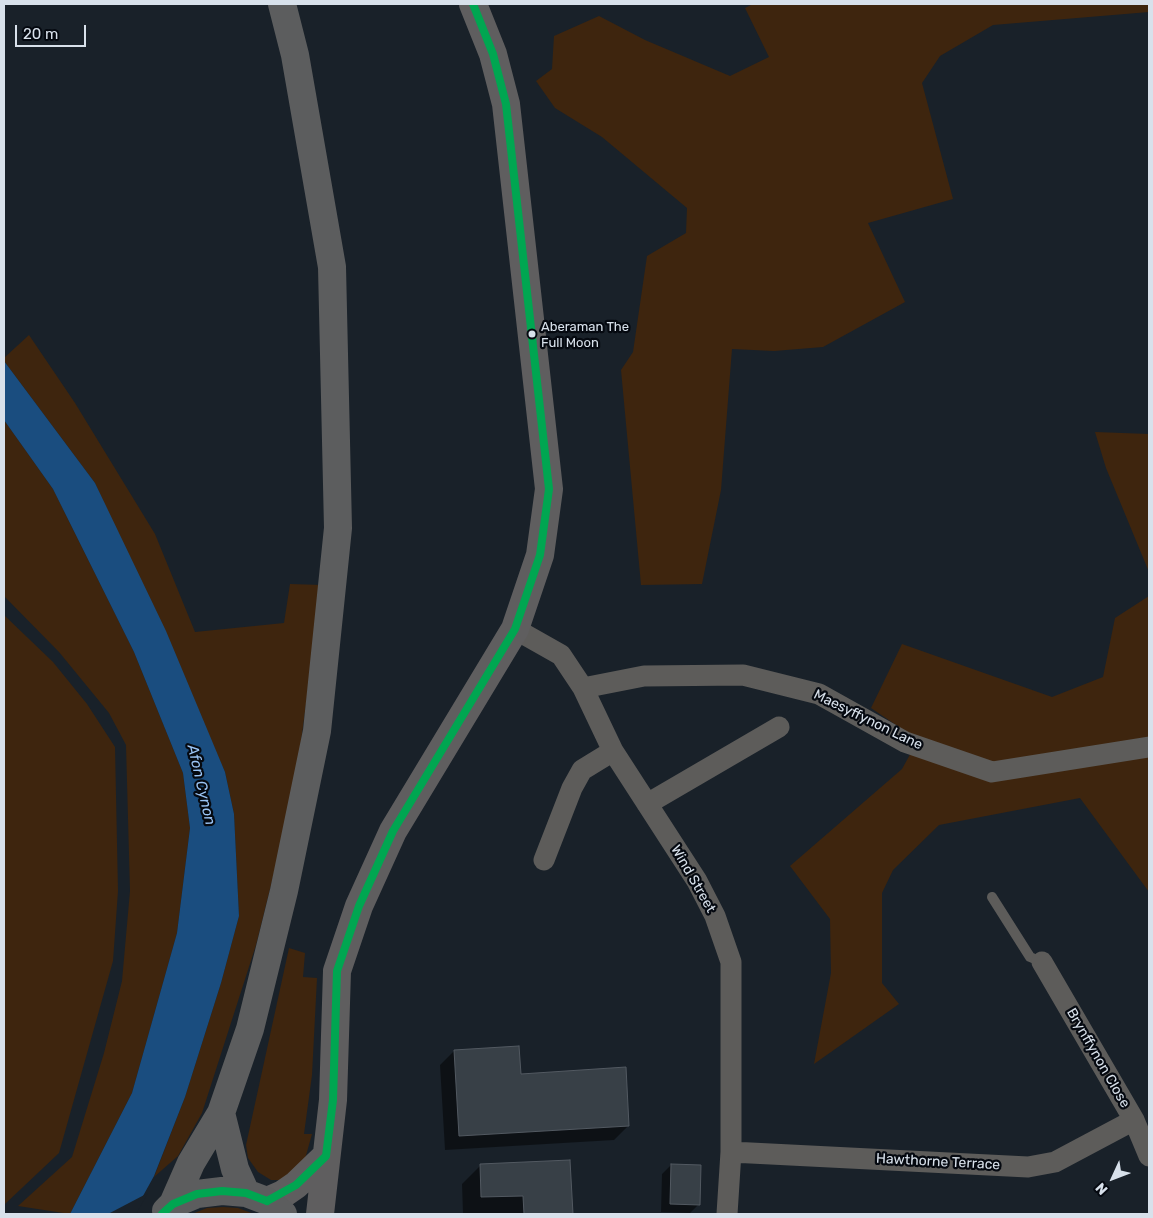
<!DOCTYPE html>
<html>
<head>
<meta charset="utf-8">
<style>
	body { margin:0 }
	#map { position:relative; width:1153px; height:1218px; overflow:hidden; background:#192129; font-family:Rubik,sans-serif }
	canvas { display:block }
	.frame { position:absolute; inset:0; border:5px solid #d8e1eb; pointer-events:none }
	.north { position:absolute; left:1088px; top:1153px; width:50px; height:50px; -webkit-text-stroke:4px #050910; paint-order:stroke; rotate:227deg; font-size:14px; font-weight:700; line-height:20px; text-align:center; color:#d8e1eb }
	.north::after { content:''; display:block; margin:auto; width:18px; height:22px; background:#d8e1eb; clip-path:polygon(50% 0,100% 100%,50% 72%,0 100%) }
	.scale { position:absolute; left:15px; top:25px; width:71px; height:22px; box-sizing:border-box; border:2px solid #d8e1eb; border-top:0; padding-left:6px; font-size:15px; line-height:18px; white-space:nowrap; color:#d8e1eb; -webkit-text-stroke:4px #050910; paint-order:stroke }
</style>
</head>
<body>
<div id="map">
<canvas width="1153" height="1218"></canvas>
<div class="frame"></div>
<div class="north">N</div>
<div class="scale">20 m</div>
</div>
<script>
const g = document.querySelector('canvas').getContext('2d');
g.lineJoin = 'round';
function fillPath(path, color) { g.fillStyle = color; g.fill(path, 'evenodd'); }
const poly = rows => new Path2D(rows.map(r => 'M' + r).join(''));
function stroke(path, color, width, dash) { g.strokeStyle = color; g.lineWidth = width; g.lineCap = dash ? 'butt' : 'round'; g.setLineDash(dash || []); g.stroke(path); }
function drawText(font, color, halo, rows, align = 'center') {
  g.font = font + ' Rubik,sans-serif'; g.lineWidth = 4.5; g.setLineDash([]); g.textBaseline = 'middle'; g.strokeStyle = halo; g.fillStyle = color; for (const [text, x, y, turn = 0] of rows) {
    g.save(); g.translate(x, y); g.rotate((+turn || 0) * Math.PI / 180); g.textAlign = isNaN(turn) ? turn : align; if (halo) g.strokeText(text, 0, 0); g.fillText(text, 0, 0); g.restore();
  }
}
fillPath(poly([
	[753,4,1149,4,1149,12,993,25,940,56,922,83,953,199,868,223,905,302,823,347,774,351,732,349,721,490,702,584,641,585,621,370,633,352,647,256,686,233,687,208,602,137,555,108,536,81,552,69,554,36,599,16,645,40,730,76,769,57,745,8],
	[29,335,75,403,155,534,195,632,284,623,290,584,322,585,294,793,256,945,202,1113,178,1156,154,1177,185,1097,221,983,239,916,234,814,225,772,95,483,4,361,4,358],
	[4,420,53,489,134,652,183,773,190,828,177,933,132,1093,70,1214,18,1206,72,1157,104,1053,122,981,130,891,126,745,109,713,59,652,4,596],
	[1095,432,1149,434,1149,572,1106,468],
	[1149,596,1149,892,1080,798,939,825,893,870,882,893,882,983,899,1004,814,1064,831,973,830,919,790,866,902,769,918,740,871,708,902,644,1052,697,1103,677,1115,618],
	[4,615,53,662,87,704,115,747,118,891,113,961,59,1153,5,1204],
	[289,948,305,953,303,977,317,978,312,1075,304,1134,312,1134,305,1159,284,1180,271,1180,258,1172,248,1158,246,1145],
	[223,1207,238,1208,254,1214,192,1214,207,1208]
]), '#3e250e');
fillPath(poly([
	[4,361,95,483,166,631,225,772,234,814,239,916,221,983,185,1097,154,1176,133,1214,70,1214,132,1093,177,933,190,828,183,773,134,652,53,489,4,420]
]), '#1a4d7f');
fillPath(poly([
	[148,1193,136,1214,108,1214]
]), '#192129');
fillPath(poly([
	[454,1051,520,1075,628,1126,614,1140,445,1150,440,1065],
	[569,1161,571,1214,463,1214,462,1184,480,1166],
	[671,1165,699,1204,690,1213,661,1212,662,1174]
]), '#0007');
const building = poly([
	[519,1046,521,1074,626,1067,629,1126,459,1136,454,1050,519,1046],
	[570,1160,573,1214,524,1214,523,1196,481,1197,480,1164,570,1160],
	[671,1164,701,1165,700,1205,670,1204,671,1164]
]);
fillPath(building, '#384047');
stroke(building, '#525961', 1);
stroke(poly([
	[992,897,1030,957,1042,962]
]), '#5d5c5a', 10);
stroke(poly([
	[515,629,561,655,583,688,613,751,697,881,715,916,731,962,731,1152,727,1214],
	[583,688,644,676,743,675,819,694,905,742,992,772,1149,747],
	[647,804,779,727],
	[544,860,572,788,582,770,613,751],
	[1042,962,1134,1120,1149,1156],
	[731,1152,1028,1167,1055,1162,1134,1120]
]), '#5d5c5a', 21);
stroke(poly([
	[267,1201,283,1194,296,1185,326,1156],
	[320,1214,333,1100,337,971,359,906,393,831,515,629,540,555,549,489,506,104,493,54,473,4]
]), '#5f5e5f', 28);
stroke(poly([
	[221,1113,235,1169,246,1193],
	[173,1204,191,1163,221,1113,250,1029,284,891,317,731,338,528,332,267,295,55,282,4],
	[166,1211,173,1204,197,1194,222,1191,246,1193,267,1201,283,1214]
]), '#5c5d5e', 28);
stroke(poly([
	[267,1201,296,1185,326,1156,333,1100,337,971,359,906,393,831,515,629,540,555,549,489,506,104,493,54,473,4],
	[162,1214,173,1204,197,1194,222,1191,246,1193,267,1201]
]), '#00a651', 8);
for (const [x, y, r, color] of [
	[532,334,4.5,"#d8e1eb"]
]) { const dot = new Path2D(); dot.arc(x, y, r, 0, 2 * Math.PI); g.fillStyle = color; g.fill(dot); stroke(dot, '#050910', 2); }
drawText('13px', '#d8e1eb', '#050910', [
	["Aberaman The",541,327],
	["Full Moon",541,343]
], 'left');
drawText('14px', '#d8e1eb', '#050910', [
	["Maesyffynon Lane",868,720,26],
	["Wind Street",693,879,60],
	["Brynffynon Close",1098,1058,60],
	["Hawthorne Terrace",938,1162,3]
]);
drawText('italic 15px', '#9bc5f6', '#050910', [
	["Afon Cynon",201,785,77]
]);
</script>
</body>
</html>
